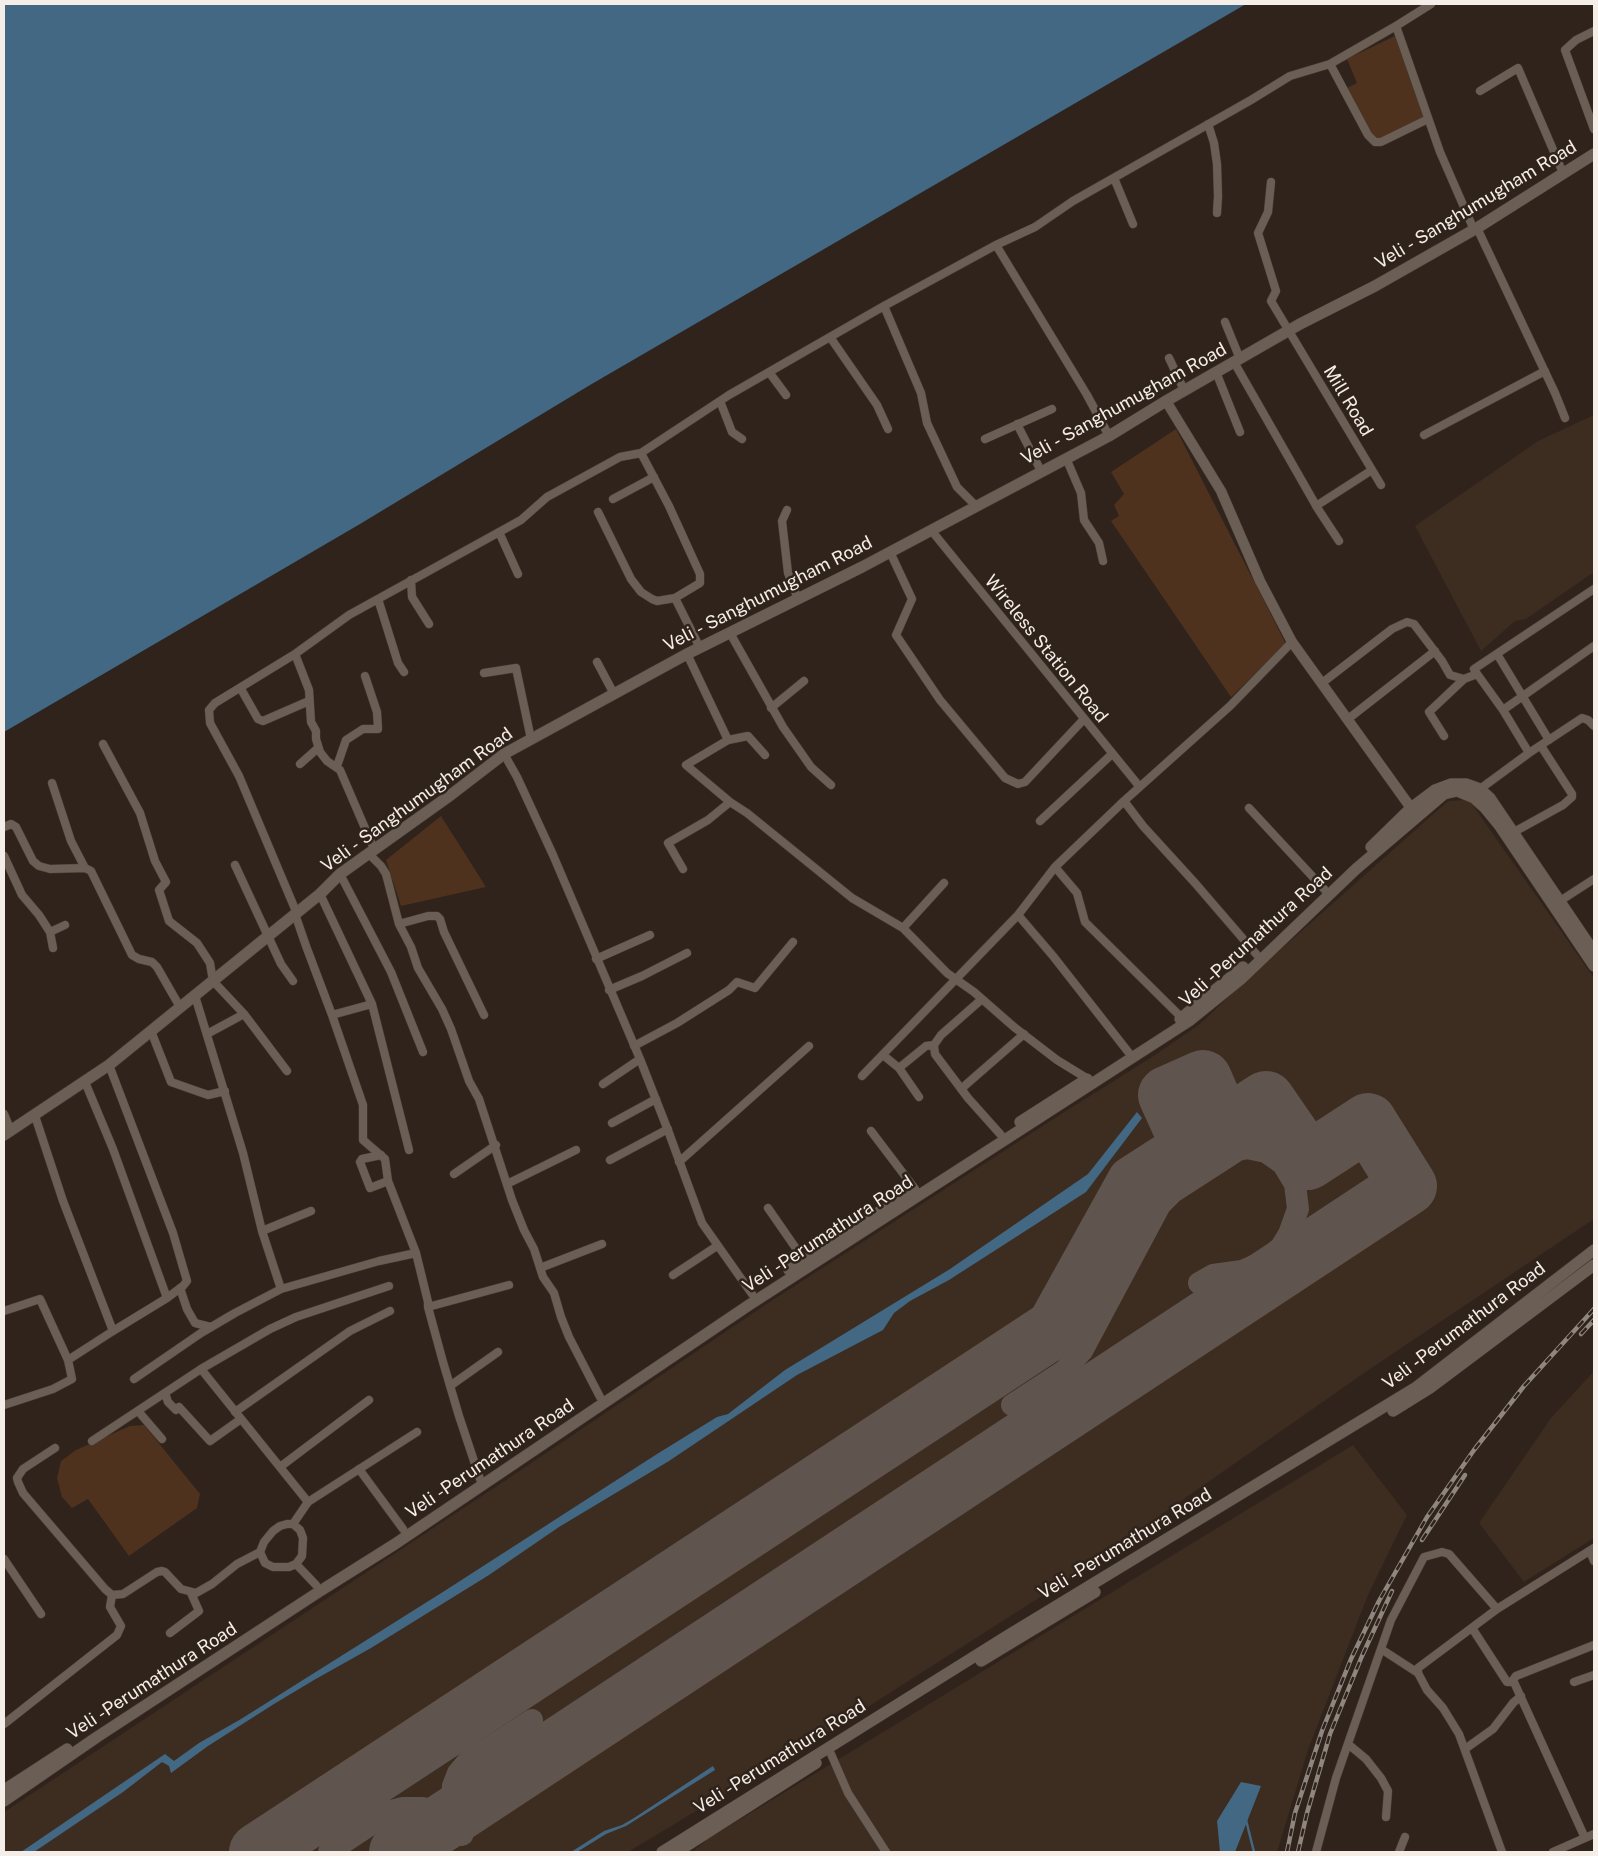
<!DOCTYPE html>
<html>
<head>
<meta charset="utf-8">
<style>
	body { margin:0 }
	#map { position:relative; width:1598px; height:1856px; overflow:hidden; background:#2f231c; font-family:"Public Sans",sans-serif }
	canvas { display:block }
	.frame { position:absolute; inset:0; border:5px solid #f5ede7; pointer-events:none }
</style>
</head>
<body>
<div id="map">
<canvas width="1598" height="1856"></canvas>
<div class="frame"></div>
</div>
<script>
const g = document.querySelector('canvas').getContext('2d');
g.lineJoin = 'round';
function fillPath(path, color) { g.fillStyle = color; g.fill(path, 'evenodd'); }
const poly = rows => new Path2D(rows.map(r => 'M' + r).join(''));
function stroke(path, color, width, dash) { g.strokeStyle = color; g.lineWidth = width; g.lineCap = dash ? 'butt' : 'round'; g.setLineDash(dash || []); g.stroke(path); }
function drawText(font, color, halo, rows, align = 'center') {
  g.font = font + ' "Public Sans",sans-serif'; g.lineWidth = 5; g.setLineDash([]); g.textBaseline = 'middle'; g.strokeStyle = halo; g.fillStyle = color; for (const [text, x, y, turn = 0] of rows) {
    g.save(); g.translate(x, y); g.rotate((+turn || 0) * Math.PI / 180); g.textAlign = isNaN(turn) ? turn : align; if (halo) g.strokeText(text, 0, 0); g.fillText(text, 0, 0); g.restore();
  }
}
fillPath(poly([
	[1594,415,1594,572,1526,619,1515,621,1481,651,1415,526,1538,441],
	[1464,800,1472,804,1594,978,1594,1219,1367,1371,1078,1573,841,1724,628,1852,4,1852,4,1812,512,1476,765,1305,1058,1116,1152,1057,1200,1024,1243,983,1448,801],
	[1594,1371,1594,1538,1524,1582,1479,1523,1551,1418],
	[1353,1445,1407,1515,1368,1595,1308,1750,1277,1852,692,1852,708,1839]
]), '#3d2c20');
fillPath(poly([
	[1395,36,1424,117,1375,141,1347,88,1357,83,1347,59],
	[1176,429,1286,644,1231,697,1111,521,1119,516,1114,505,1124,494,1111,472],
	[441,816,486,887,401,906,386,860],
	[144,1425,200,1494,197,1508,129,1556,88,1499,72,1508,62,1497,57,1478,61,1461,76,1450,130,1426]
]), '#4e321d');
fillPath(poly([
	[4,4,1246,4,590,385,360,524,4,732],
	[1137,1112,1142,1118,1086,1192,949,1280,910,1301,894,1313,883,1330,797,1375,669,1461,559,1527,489,1575,371,1648,314,1680,274,1704,208,1746,171,1773,169,1766,162,1762,123,1792,34,1852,21,1852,165,1754,174,1761,199,1743,241,1719,446,1590,657,1454,717,1417,728,1414,785,1370,950,1269,1088,1174],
	[713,1766,715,1770,626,1826,606,1834,577,1852,571,1852,604,1831,622,1825,634,1818],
	[1241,1782,1261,1786,1235,1852,1220,1852,1217,1821]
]), '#436883');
stroke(poly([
	[1246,1820,1254,1852]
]), '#436883', 2.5);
stroke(poly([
	[1012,1405,1064,1371,1082,1351,1160,1205,1173,1192,1238,1150,1247,1148,1266,1152,1283,1164,1295,1184,1298,1209,1289,1234,1281,1247,1265,1261,1242,1271,1213,1275,1199,1283],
	[329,1852,391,1811,402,1808,423,1808,436,1813,449,1821,462,1835,455,1819,452,1803,453,1786,458,1773,468,1761,532,1720]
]), '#60544e', 22);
stroke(poly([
	[258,1852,1055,1328,1135,1184,1191,1148,1167,1095,1203,1079,1224,1127,1266,1100,1308,1161,1368,1122,1408,1186,398,1852]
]), '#60544e', 58);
const minor = poly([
	[1396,26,1440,152,1474,230],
	[1594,31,1576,40,1565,50,1594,129],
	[1330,64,1368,135,1375,142,1381,142,1428,119],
	[1480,91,1518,68,1563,173],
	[1208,124,1214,143,1217,164,1218,196,1217,213],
	[1114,178,1133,224],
	[1271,182,1268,212,1258,233,1276,291,1271,301,1381,485],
	[1477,228,1555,393,1565,418],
	[996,245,1087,395,1109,436],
	[884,306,921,393,927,423,957,487,976,506],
	[1225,322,1240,359],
	[830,337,877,405,888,429],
	[1169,358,1184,390],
	[1234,362,1318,509,1339,541],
	[769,372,786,395],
	[1216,372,1240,432],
	[720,401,732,432,742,439],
	[1017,424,1041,471],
	[1424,435,1545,371],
	[985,439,1052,409],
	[641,453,729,395,884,306,996,245,1035,227,1073,201,1251,100,1290,76,1330,64,1396,26,1431,4],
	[1066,458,1081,493,1084,520,1099,543,1103,561],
	[613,499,654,477],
	[1316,506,1372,470],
	[787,510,782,521,788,573,798,599],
	[598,512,631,579,641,592,652,599,657,601,675,598],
	[931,530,1139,786],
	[499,532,518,574],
	[890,552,912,599,896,635,940,700,1005,778,1018,784,1025,782,1084,719],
	[411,580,412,597,429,624],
	[378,599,398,663,404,672],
	[730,633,783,727,811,767,831,785],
	[295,654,309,690,311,722,316,731,316,739,320,752,327,761,340,770,374,849],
	[687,654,728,740,686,765,730,802],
	[1497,654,1549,740],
	[597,662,614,694],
	[1475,671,1503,710,1529,753],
	[484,673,516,668,531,739],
	[1322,683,1392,629,1407,622,1414,624,1442,661,1450,675,1464,679,1477,674,1474,669,1594,589],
	[241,689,258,719,263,721,309,701],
	[771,708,804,681],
	[1503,710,1594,646],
	[1348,719,1435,651],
	[1444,736,1429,712,1464,679],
	[728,740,748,736,765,755],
	[103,744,140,813,155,861,166,882,159,890,169,921,197,943,210,963,213,981,244,1014,287,1071],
	[504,754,517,777,553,855,640,1059,669,1133,702,1223,752,1294],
	[300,764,318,748],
	[337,766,346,740,363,729,378,729,377,712,365,676],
	[52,783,71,841,85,868],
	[1480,789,1529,753,1582,718,1588,720,1594,726],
	[1249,808,1325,890],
	[1040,821,1112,754],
	[4,827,11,824,16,827,33,861,39,866,50,869,85,868,91,871,132,955,139,959,152,962,157,967,180,1007],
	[1514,832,1563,805,1572,797,1572,794,1541,746],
	[369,854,381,866,386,874,399,924,411,947,418,968,442,1009,451,1029,469,1081,479,1099,512,1200,524,1230,534,1249,543,1277,554,1293,561,1317,569,1337,600,1397],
	[4,856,22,895,39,915,50,932,53,948],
	[235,865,281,964,293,981],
	[1055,867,1077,893,1085,922,1182,1018],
	[683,869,668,843,708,820,730,802,747,813,852,898,903,928,947,973,974,992,1014,1027,1057,1060,1088,1079],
	[340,874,391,972,423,1052],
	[320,894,372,1004,409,1150],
	[1560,901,1594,879],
	[1018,915,1053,956,1129,1053],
	[399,924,428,916,437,916,440,919,444,932,484,1015],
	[903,928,944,883],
	[50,932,65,925],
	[1257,955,1195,883,1143,826,1124,801,1230,706,1292,642],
	[596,959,650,935],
	[609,990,642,976,687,953],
	[195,996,243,1153,262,1231,281,1289],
	[982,999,941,1035,934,1045,935,1054,968,1098,1001,1135],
	[332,1015,372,1004],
	[151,1031,171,1082,208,1095,225,1091],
	[207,1034,244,1014],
	[634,1046,677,1023,729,990,737,982,755,988,793,942],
	[883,1055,899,1068,919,1097],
	[109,1065,173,1233,187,1281,183,1286,167,1298,113,1331],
	[899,1068,926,1046,934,1045],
	[862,1076,1018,915,1055,867,1124,801],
	[85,1082,113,1149,167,1298],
	[603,1084,640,1059],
	[961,1089,1024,1034],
	[4,1114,11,1131],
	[612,1123,656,1099],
	[871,1131,915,1189],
	[381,1155,362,1159,360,1162,370,1188,388,1181],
	[610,1160,668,1129],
	[679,1162,809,1046],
	[454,1174,496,1145],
	[507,1184,576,1150],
	[768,1208,804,1260],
	[262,1231,311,1211],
	[416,1253,388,1181,385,1159,363,1140,363,1105,332,1015,306,946,295,914,295,909,239,776,210,723,209,710,215,703,295,654,349,615,521,520,547,497,620,457,641,453,669,506,700,574,700,583,675,598,700,648],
	[540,1268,602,1244],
	[673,1275,717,1246],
	[180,1288,187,1309,195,1323,211,1327],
	[428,1307,509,1285],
	[4,1311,40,1299,68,1360],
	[201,1369,308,1502],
	[134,1379,201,1333,235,1313,281,1289,379,1261,416,1253,428,1302,428,1307,443,1362,459,1416,480,1479],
	[450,1386,498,1352],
	[165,1393,168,1402,176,1410,179,1407,210,1441,241,1419],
	[4,1405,53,1389,72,1379,68,1360,113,1331,63,1201,35,1116],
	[138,1411,162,1439],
	[235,1412,350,1331,390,1311],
	[92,1441,201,1369,270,1329,296,1317,389,1286],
	[55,1448,23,1469,17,1478,18,1482,23,1493,105,1589,112,1595,123,1594,157,1572,162,1571,165,1572,181,1589,196,1593,212,1584,237,1564,260,1552],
	[280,1467,369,1400],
	[359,1469,403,1529],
	[287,1524,293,1524,300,1530,303,1538,302,1556,296,1564,289,1567,273,1567,265,1563,260,1552,264,1542,273,1531,280,1526,287,1524],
	[293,1524,308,1502,417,1432],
	[1590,1551,1594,1561],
	[4,1559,41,1614],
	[296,1564,316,1585],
	[1497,1609,1418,1668,1418,1673,1427,1690,1443,1708,1459,1734,1502,1852],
	[1472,1628,1507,1682,1514,1682],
	[170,1633,199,1611,191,1593],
	[1381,1649,1418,1673],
	[1574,1682,1594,1675],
	[4,1724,117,1635,121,1626,110,1607,112,1595],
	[1348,1744,1366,1759,1381,1778,1388,1791,1386,1817],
	[1465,1749,1493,1729,1513,1703,1521,1696],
	[831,1754,848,1793,886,1852],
	[1585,1838,1513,1680,1516,1676,1594,1645],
	[1316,1852,1336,1778,1391,1620,1424,1557,1442,1552,1449,1554,1497,1609,1594,1548],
	[1399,1852,1405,1837],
	[1553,1852,1594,1834]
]);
const tertiary = poly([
	[1166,401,1221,491,1260,581,1292,642,1411,808]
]);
const secondary = poly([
	[1371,847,1411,808,1435,790,1451,784,1466,784,1480,789,1490,798,1594,952],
	[1180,1019,1243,967],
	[1020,1122,1087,1079],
	[4,1135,109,1065,320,894,340,874,452,794,504,754,687,654,862,567,1109,436,1166,401,1300,324,1375,286,1477,228,1594,154],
	[789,1270,910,1192],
	[1393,1411,1430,1388,1594,1265],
	[981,1661,1095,1592],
	[4,1790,67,1749],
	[4,1801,97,1737,317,1593,395,1544,749,1305,1189,1021,1241,979,1356,869,1444,794,1457,791,1474,798,1485,808,1499,825,1594,966],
	[662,1852,1007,1636,1415,1388,1594,1250],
	[677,1852,816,1763]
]);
stroke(minor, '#483e38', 9);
stroke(tertiary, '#483e38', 11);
stroke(secondary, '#483e38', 12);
stroke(minor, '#6b5e55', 8);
stroke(tertiary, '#6b5e55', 10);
stroke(secondary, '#6b5e55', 11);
const rail = poly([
	[1581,1334,1594,1320],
	[1422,1540,1465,1475],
	[1287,1852,1295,1813,1322,1731,1351,1659,1379,1601,1427,1517,1474,1450,1524,1386,1594,1309],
	[1298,1852,1307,1813,1330,1734,1362,1656,1392,1591]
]);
stroke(rail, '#908680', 4.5);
stroke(rail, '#2f231c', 2.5, [8]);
drawText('18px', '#f5ede7', '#2f231c', [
	["Veli - Sanghumugham Road",1476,205,-31],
	["Mill Road",1348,401,59],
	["Veli - Sanghumugham Road",1124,404,-29],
	["Veli - Sanghumugham Road",768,594,-27],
	["Wireless Station Road",1046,649,51],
	["Veli - Sanghumugham Road",417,800,-36],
	["Veli -Perumathura Road",1256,937,-42],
	["Veli -Perumathura Road",828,1234,-33],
	["Veli -Perumathura Road",1464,1326,-37],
	["Veli -Perumathura Road",490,1459,-34],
	["Veli -Perumathura Road",1125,1544,-31],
	["Veli -Perumathura Road",152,1681,-33],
	["Veli -Perumathura Road",780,1757,-32]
]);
</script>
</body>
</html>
